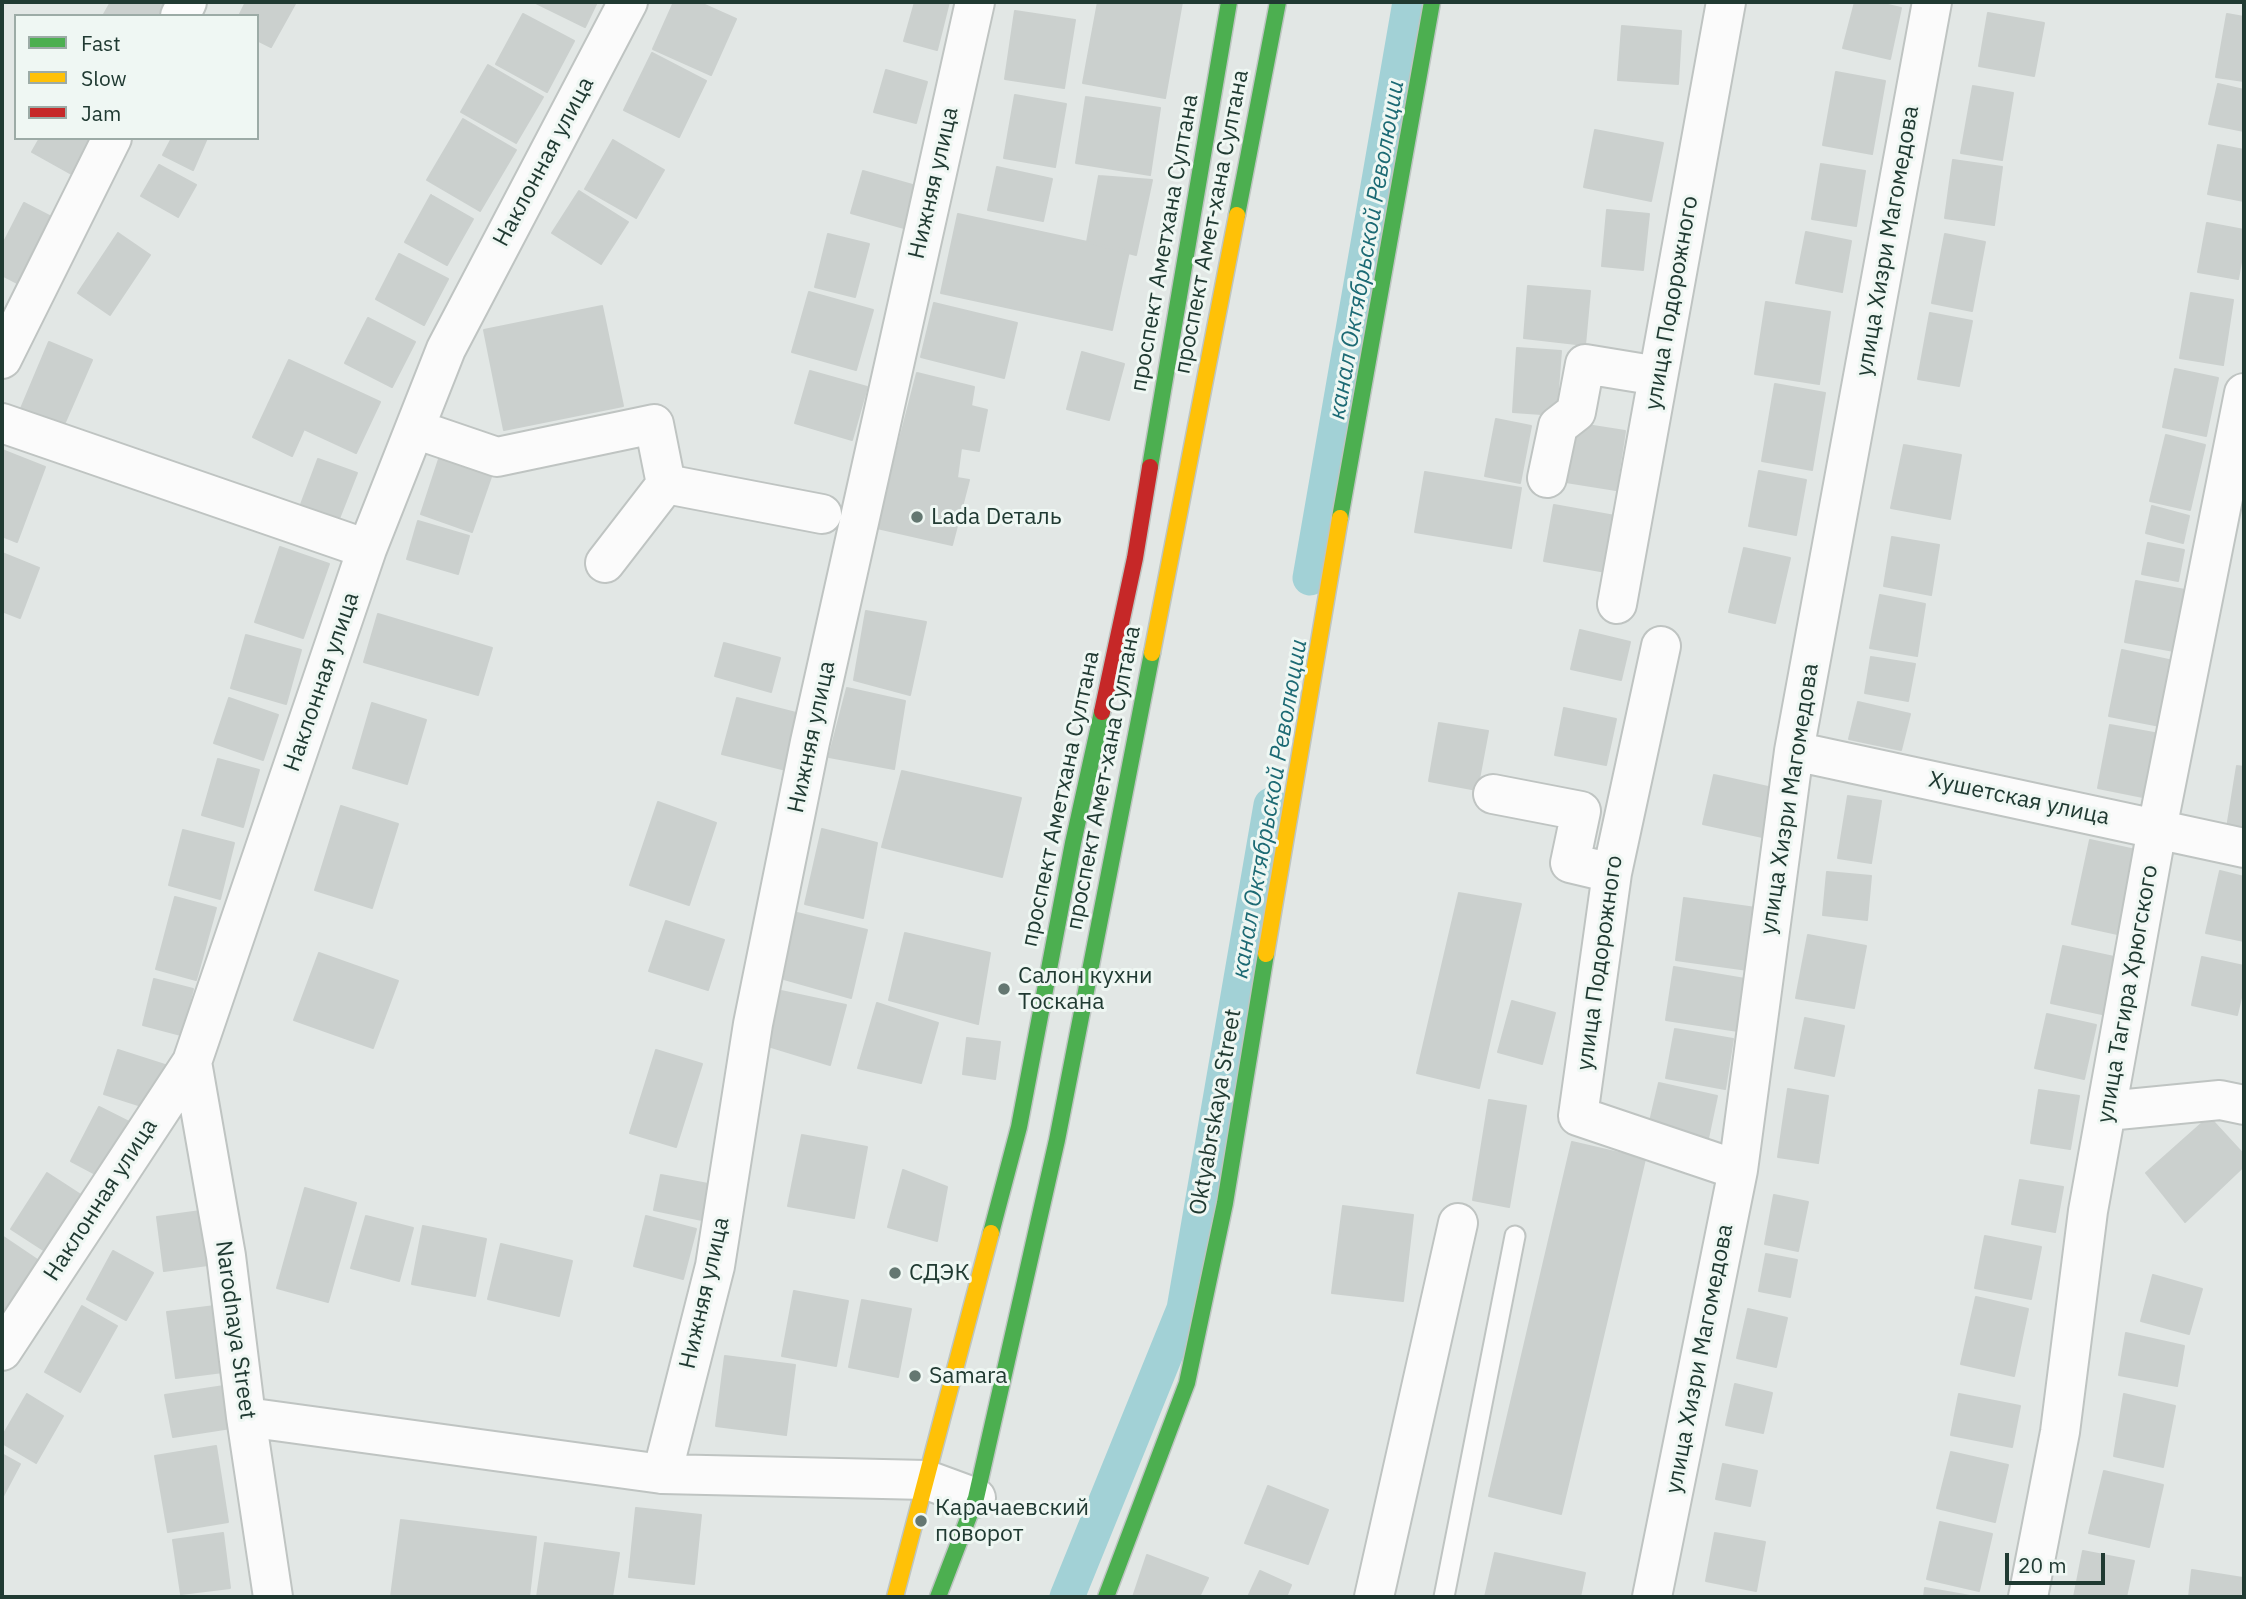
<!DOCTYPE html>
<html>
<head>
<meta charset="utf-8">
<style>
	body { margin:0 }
	#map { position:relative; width:2246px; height:1599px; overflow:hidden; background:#e2e7e5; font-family:"IBM Plex Sans",sans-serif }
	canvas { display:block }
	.frame { position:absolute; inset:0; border:4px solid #203a32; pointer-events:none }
	.legend { position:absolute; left:14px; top:14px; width:245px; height:126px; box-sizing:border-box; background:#eff7f3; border:2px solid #9caba6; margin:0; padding:9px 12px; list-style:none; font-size:21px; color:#203a32 }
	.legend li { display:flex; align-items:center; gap:14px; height:35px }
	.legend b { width:35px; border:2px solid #9caba6 }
	.scale { position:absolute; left:2005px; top:1553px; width:100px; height:32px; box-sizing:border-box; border:4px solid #203a32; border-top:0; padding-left:9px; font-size:21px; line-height:24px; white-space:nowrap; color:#203a32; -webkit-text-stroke:5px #eff7f3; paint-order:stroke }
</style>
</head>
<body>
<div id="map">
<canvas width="2246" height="1599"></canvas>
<div class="frame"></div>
<ul class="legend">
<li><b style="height:9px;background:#4caf50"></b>Fast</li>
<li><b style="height:9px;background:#ffc107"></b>Slow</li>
<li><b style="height:9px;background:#c62828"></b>Jam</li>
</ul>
<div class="scale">20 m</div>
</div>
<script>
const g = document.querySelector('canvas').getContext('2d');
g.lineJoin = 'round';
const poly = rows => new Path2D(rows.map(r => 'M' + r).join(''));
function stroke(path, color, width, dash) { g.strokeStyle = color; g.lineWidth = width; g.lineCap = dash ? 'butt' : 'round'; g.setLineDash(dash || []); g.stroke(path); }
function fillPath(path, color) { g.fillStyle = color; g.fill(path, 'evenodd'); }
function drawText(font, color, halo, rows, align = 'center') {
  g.font = font + ' "IBM Plex Sans",sans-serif'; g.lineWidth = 6; g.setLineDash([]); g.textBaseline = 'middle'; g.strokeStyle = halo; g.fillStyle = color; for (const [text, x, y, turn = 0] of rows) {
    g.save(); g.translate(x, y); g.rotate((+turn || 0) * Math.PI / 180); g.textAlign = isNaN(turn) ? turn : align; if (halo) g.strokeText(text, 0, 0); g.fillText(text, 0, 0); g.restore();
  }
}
stroke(poly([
	[1310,578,1410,2],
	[1067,1597,1184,1309,1271,805]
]), '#a2d1d6', 35);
const building = poly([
	[111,2,159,2,171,8,166,16,103,16,111,2],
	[246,2,296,2,271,47,257,40,257,16,239,16,246,2],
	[534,2,597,2,585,27,534,2],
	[674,2,698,2,736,19,711,75,653,49,674,2],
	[915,2,949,2,937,50,904,41,915,2],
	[1098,2,1182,2,1165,98,1083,83,1098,2],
	[1855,2,1875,2,1901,8,1890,59,1843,48,1855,2],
	[1015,11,1075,20,1064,88,1005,79,1015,11],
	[1988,13,2044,23,2034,76,1979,66,1988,13],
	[523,14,574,41,547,92,496,64,523,14],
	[2227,14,2244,17,2244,81,2216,77,2227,14],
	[1622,26,1681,31,1678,84,1618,80,1622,26],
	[652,53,706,81,679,137,624,110,652,53],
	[488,65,543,97,516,143,461,112,488,65],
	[886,70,927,82,916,123,874,112,886,70],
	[1836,72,1885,81,1872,154,1823,145,1836,72],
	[2218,84,2244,90,2244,131,2209,124,2218,84],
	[1973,86,2013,93,2002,160,1961,153,1973,86],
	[1015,95,1066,104,1055,167,1004,158,1015,95],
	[1086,97,1160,108,1150,175,1076,163,1086,97],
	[463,119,516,150,480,211,427,180,463,119],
	[1595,130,1663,143,1651,201,1584,187,1595,130],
	[40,138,96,138,75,176,32,152,40,138],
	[172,138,207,138,193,170,163,155,172,138],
	[613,140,664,170,636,218,585,189,613,140],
	[2218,145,2244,150,2244,201,2208,194,2218,145],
	[1953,160,2002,167,1994,225,1945,218,1953,160],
	[1821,164,1865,171,1856,226,1812,219,1821,164],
	[159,165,196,185,178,217,141,196,159,165],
	[997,167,1052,179,1043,221,988,210,997,167],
	[863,171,916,186,904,228,851,213,863,171],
	[1099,176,1152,180,1136,255,1087,242,1099,176],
	[579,191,628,222,601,264,552,233,579,191],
	[431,195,473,219,447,265,405,242,431,195],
	[24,203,61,222,27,288,2,275,2,246,24,203],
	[1607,210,1649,214,1643,270,1602,266,1607,210],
	[958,214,1129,251,1112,330,941,293,958,214],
	[2207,223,2244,230,2244,245,2238,279,2198,272,2207,223],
	[1806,232,1851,241,1842,292,1796,283,1806,232],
	[118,233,150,255,110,315,78,293,118,233],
	[828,234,869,244,855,297,815,287,828,234],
	[1945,234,1985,242,1972,311,1932,303,1945,234],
	[399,254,448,279,424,325,376,299,399,254],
	[1528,286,1590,291,1585,345,1524,338,1528,286],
	[809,292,873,310,856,370,792,352,809,292],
	[2191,293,2233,300,2223,365,2180,358,2191,293],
	[1766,302,1830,312,1819,384,1755,374,1766,302],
	[934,303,1017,323,1004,378,921,357,934,303],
	[602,306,623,406,504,430,484,330,602,306],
	[1930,313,1972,321,1959,386,1918,379,1930,313],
	[368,318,415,342,392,387,345,363,368,318],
	[49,342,92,360,62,429,20,411,49,342],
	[1517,348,1561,351,1556,415,1513,412,1517,348],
	[1082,352,1124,364,1109,420,1067,409,1082,352],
	[289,360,380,402,356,453,304,429,292,456,253,437,289,360],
	[2175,369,2218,378,2206,436,2163,427,2175,369],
	[810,371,867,387,852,440,795,423,810,371],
	[917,373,974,387,971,406,987,410,979,451,961,448,957,478,969,480,952,545,877,528,917,373],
	[1775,384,1825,393,1812,470,1762,461,1775,384],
	[1496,419,1531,426,1520,483,1485,476,1496,419],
	[1574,423,1625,431,1616,490,1566,482,1574,423],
	[2166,435,2205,445,2190,510,2150,501,2166,435],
	[1904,445,1961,455,1950,519,1891,508,1904,445],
	[2,450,45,467,17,542,2,536,2,450],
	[318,459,357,473,335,529,297,515,318,459],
	[439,459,491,477,472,532,421,514,439,459],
	[1759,471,1806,480,1796,535,1749,526,1759,471],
	[1425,472,1521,488,1511,548,1415,532,1425,472],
	[1554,505,1615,516,1606,572,1544,561,1554,505],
	[2152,506,2189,516,2183,543,2146,533,2152,506],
	[418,521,469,536,458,574,407,559,418,521],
	[1892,537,1939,545,1931,595,1884,586,1892,537],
	[2148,543,2184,550,2178,581,2142,574,2148,543],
	[280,547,329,564,303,638,255,622,280,547],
	[1744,548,1790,558,1775,623,1729,612,1744,548],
	[2,553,39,568,20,618,2,611,2,553],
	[2136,581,2185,590,2174,651,2125,642,2136,581],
	[1880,595,1925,604,1917,656,1870,648,1880,595],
	[866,611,926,622,910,695,854,680,866,611],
	[378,614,492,648,478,695,364,662,378,614],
	[1580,630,1630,642,1621,680,1571,669,1580,630],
	[246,635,301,650,286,704,231,688,246,635],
	[724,643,780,658,771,692,715,676,724,643],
	[2122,650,2178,662,2165,727,2109,716,2122,650],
	[1871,657,1915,664,1908,701,1865,693,1871,657],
	[847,688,905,701,894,769,829,757,847,688],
	[229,698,278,715,263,760,214,743,229,698],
	[737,698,804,715,790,771,722,754,737,698],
	[1858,702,1910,714,1901,750,1849,739,1858,702],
	[372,703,426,720,407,784,353,768,372,703],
	[1564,708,1616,719,1606,765,1555,755,1564,708],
	[1439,723,1488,731,1477,790,1429,781,1439,723],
	[2110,725,2165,735,2153,799,2098,788,2110,725],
	[218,759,259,770,243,827,202,815,218,759],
	[2237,766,2244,767,2244,831,2227,828,2237,766],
	[902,771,1021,798,1002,877,882,847,902,771],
	[1714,775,1777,789,1767,838,1703,824,1714,775],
	[1848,796,1881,801,1871,863,1838,858,1848,796],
	[658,802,716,823,689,905,630,885,658,802],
	[341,806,398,824,372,908,315,890,341,806],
	[822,829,877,843,863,918,805,904,822,829],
	[183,830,234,843,220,899,169,885,183,830],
	[2090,840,2140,851,2122,935,2072,924,2090,840],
	[2220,871,2244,877,2244,941,2206,933,2220,871],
	[1827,872,1871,876,1867,920,1823,915,1827,872],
	[1459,893,1521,904,1479,1088,1417,1073,1459,893],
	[175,897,216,908,196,980,156,969,175,897],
	[1684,898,1756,908,1748,970,1676,960,1684,898],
	[797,913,867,930,851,998,784,979,797,913],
	[666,921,724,940,708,990,649,971,666,921],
	[905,933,990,953,978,1024,889,1000,905,933],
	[1808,935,1866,946,1854,1008,1796,998,1808,935],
	[2063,946,2114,957,2102,1014,2051,1003,2063,946],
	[319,953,398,981,373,1048,294,1020,319,953],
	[2202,957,2244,966,2244,985,2237,1015,2192,1005,2202,957],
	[1674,967,1745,979,1738,1031,1666,1020,1674,967],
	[154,979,193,989,181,1035,143,1025,154,979],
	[781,991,846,1005,830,1065,768,1046,781,991],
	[1512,1001,1555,1013,1542,1064,1498,1052,1512,1001],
	[877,1003,938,1023,921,1083,858,1068,877,1003],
	[2047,1014,2096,1025,2084,1079,2035,1068,2047,1014],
	[1805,1018,1844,1026,1834,1076,1795,1068,1805,1018],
	[1675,1029,1733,1039,1725,1089,1666,1078,1675,1029],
	[967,1038,1000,1042,995,1079,963,1074,967,1038],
	[118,1050,168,1066,154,1110,104,1094,118,1050],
	[656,1050,702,1064,676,1147,630,1133,656,1050],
	[1659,1083,1717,1096,1707,1143,1648,1130,1659,1083],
	[1788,1089,1828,1096,1818,1163,1778,1157,1788,1089],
	[2039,1090,2079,1096,2070,1149,2031,1143,2039,1090],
	[1489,1100,1526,1106,1509,1207,1473,1200,1489,1100],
	[99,1107,133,1124,105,1179,71,1161,99,1107],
	[2209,1117,2244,1155,2244,1166,2185,1222,2146,1173,2209,1117],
	[802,1135,867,1147,854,1218,788,1206,802,1135],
	[1572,1142,1645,1159,1561,1514,1489,1496,1572,1142],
	[903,1170,947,1187,937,1241,888,1227,903,1170],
	[47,1173,84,1197,48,1253,11,1229,47,1173],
	[661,1175,708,1184,702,1220,654,1210,661,1175],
	[2020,1180,2063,1187,2055,1232,2012,1224,2020,1180],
	[305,1188,356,1203,328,1302,277,1288,305,1188],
	[1774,1195,1808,1202,1798,1251,1765,1244,1774,1195],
	[1343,1206,1413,1215,1403,1301,1332,1293,1343,1206],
	[208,1210,215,1264,164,1271,157,1217,208,1210],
	[366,1216,413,1228,399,1281,351,1268,366,1216],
	[646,1216,696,1229,683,1279,634,1266,646,1216],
	[423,1226,486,1239,475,1296,412,1284,423,1226],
	[2,1236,39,1261,2,1317,2,1236],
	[1985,1236,2041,1247,2031,1299,1975,1288,1985,1236],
	[501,1244,572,1261,559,1316,488,1299,501,1244],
	[113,1251,153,1273,126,1320,87,1299,113,1251],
	[1766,1254,1797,1260,1790,1297,1759,1291,1766,1254],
	[2153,1275,2202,1289,2189,1334,2141,1321,2153,1275],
	[794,1291,848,1301,836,1366,782,1356,794,1291],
	[1976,1297,2028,1309,2014,1376,1961,1364,1976,1297],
	[862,1300,911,1309,898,1377,849,1367,862,1300],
	[82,1306,117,1326,80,1392,45,1372,82,1306],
	[215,1306,223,1372,176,1378,167,1312,215,1306],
	[1748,1309,1787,1318,1776,1367,1737,1358,1748,1309],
	[2126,1333,2184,1346,2177,1386,2119,1375,2126,1333],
	[725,1356,795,1365,786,1435,716,1426,725,1356],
	[1735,1384,1772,1393,1763,1433,1726,1425,1735,1384],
	[224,1386,231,1428,173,1437,165,1395,224,1386],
	[27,1394,63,1416,36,1463,2,1443,2,1437,27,1394],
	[1959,1394,2020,1406,2012,1447,1951,1435,1959,1394],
	[2124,1394,2175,1406,2163,1467,2114,1456,2124,1394],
	[216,1446,228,1522,168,1532,155,1456,216,1446],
	[1951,1452,2008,1465,1995,1522,1937,1508,1951,1452],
	[2,1454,20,1464,2,1498,2,1454],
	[1723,1464,1757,1471,1750,1506,1716,1499,1723,1464],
	[2104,1471,2163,1485,2149,1547,2089,1533,2104,1471],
	[1268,1486,1328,1510,1308,1564,1245,1543,1268,1486],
	[636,1508,701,1515,694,1584,629,1577,636,1508],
	[401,1520,536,1537,529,1597,391,1597,401,1520],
	[1940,1522,1992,1534,1979,1591,1927,1579,1940,1522],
	[223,1533,230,1588,181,1594,173,1540,223,1533],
	[1715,1533,1765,1542,1756,1591,1706,1581,1715,1533],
	[545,1543,619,1553,612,1597,537,1597,545,1543],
	[2083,1551,2134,1561,2126,1597,2074,1597,2083,1551],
	[1495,1553,1585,1573,1580,1597,1485,1597,1495,1553],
	[1147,1555,1208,1578,1199,1597,1133,1597,1147,1555],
	[2192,1570,2243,1578,2240,1597,2189,1597,2192,1570],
	[1260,1571,1291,1585,1286,1597,1248,1597,1260,1571],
	[1925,1588,1976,1597,1924,1597,1925,1588]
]);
fillPath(building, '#cbd0ce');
stroke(building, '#cbd0ce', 2);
const lane = poly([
	[1444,1597,1515,1236]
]);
const street = poly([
	[180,16,187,2],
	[2,359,112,138],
	[2,423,367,549],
	[415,429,497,457,654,424,666,484,605,563],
	[1547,478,1558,426,1576,412,1585,364,1658,376],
	[666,484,822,514],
	[1617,604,1726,2],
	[1661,646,1612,873,1578,1116,1738,1170],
	[1794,751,2244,848],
	[1493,794,1581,811,1570,863,1612,873],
	[192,1062,226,1256,246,1417,273,1597],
	[2107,1111,2220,1100,2244,1105],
	[2,1351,192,1062,367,549,446,349,628,2],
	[246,1417,662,1474,927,1480,976,1498],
	[662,1474,715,1266,753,1024,810,742,975,2],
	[1374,1597,1458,1223],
	[1652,1597,1738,1170,1794,751,1932,2],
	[2028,1597,2060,1432,2088,1211,2157,829,2244,393]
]);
const fast = poly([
	[1237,215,1278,2],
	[1150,467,1229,2],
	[1340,518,1432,2],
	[991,1233,1019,1127,1073,843,1102,712],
	[938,1597,976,1498,1057,1140,1152,653],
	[1106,1597,1187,1383,1225,1203,1266,954]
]);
const slow = poly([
	[1152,653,1237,215],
	[1266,954,1340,518],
	[895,1597,991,1233]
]);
const jam = poly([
	[1102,712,1135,558,1150,467]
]);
stroke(lane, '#bfc4c2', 23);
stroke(street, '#bfc4c2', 42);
stroke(fast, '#bec5c2', 19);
stroke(slow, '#bec5c2', 19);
stroke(jam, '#bec5c2', 19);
stroke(lane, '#fbfbfb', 19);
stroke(street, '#fbfbfb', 38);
stroke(fast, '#4caf50', 16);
stroke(slow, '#ffc107', 16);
stroke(jam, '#c62828', 16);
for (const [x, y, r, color] of [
	[917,517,7,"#647771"],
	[1004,989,7,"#647771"],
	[895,1273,7,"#647771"],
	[915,1376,7,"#647771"],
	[921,1521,7,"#647771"]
]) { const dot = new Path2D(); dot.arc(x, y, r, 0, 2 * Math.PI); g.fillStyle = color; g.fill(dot); stroke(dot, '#eff7f3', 2.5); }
drawText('23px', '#203a32', '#eff7f3', [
	["Наклонная улица",544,162,-62],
	["Нижняя улица",934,183,-77],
	["проспект Амет-хана Султана",1212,222,-79],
	["улица Хизри Магомедова",1888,241,-80],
	["проспект Аметхана Султана",1165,243,-80],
	["улица Подорожного",1672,303,-80],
	["Наклонная улица",322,682,-71],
	["Нижняя улица",812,737,-78],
	["проспект Амет-хана Султана",1104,778,-79],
	["проспект Аметхана Султана",1061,799,-78],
	["улица Хизри Магомедова",1790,799,-81],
	["Хушетская улица",2019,799,12],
	["улица Подорожного",1600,963,-82],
	["улица Тагира Хрюгского",2128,994,-80],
	["Oktyabrskaya Street",1216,1112,-80],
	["Наклонная улица",101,1200,-57],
	["Нижняя улица",705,1293,-77],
	["Narodnaya Street",235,1330,82],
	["улица Хизри Магомедова",1700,1359,-79]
]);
drawText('23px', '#203a32', '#eff7f3', [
	["Lada Dеталь",931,517],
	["Салон кухни",1018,976],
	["Тоскана",1018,1002],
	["СДЭК",909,1273],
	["Samara",929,1376],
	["Карачаевский",935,1508],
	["поворот",935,1534]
], 'left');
drawText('italic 24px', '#1c6a74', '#eff7f3', [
	["канал Октябрьской Революции",1367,250,-80],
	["канал Октябрьской Революции",1270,809,-80]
]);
</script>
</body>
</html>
